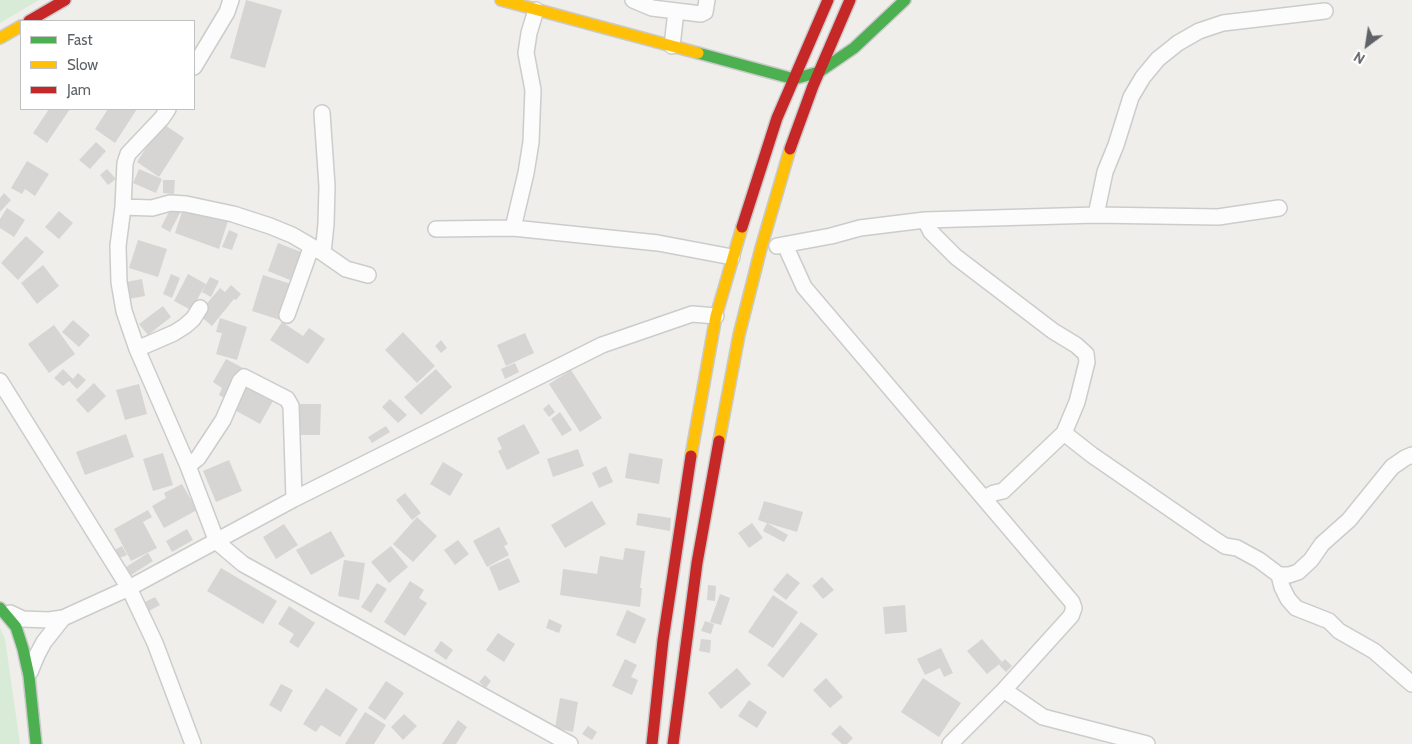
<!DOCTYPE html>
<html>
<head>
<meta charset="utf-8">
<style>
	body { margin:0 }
	#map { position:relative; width:1412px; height:744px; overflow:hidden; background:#efeeea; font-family:Cabin,sans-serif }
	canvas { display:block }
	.legend { position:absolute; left:20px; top:20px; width:175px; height:90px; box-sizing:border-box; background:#fff; border:1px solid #bfc1c3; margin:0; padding:6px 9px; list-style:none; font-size:15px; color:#5f6368 }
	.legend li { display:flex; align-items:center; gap:10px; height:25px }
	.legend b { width:25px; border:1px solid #bfc1c3 }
	.north { position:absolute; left:1342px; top:20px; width:50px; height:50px; -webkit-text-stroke:4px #fff; paint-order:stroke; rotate:211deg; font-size:14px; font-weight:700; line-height:20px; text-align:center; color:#5f6368 }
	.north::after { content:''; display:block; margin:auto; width:18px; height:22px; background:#5f6368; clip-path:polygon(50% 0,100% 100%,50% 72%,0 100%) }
</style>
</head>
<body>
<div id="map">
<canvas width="1412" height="744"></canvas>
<ul class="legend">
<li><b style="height:6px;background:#4caf50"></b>Fast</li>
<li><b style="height:6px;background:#ffc107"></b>Slow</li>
<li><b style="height:6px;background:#c62828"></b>Jam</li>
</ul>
<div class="north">N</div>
</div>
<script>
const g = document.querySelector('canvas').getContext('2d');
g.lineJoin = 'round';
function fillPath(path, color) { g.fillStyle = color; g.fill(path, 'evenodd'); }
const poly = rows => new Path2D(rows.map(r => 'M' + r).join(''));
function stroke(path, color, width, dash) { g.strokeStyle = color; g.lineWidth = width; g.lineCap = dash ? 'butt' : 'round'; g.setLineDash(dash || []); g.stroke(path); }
fillPath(poly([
	[0,0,39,0,0,23],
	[0,628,5,639,20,744,0,744]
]), '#d8ebd6');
fillPath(poly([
	[246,0,282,10,265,68,230,58],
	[49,109,70,109,47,143,33,133],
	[108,109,137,109,115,143,95,129],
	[162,123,184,138,159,177,137,162],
	[96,142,106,151,90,169,79,160],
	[27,161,49,174,35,196,25,189,22,194,11,188],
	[107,169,116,179,108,185,100,175],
	[139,169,162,179,156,193,133,183],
	[163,180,175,180,174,194,163,193],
	[4,193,11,200,0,212,0,198],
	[172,206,181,211,170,232,161,227],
	[184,206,228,221,219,249,175,233],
	[7,208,25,220,14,237,0,228,0,219],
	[59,211,73,223,59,239,45,227],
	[229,230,238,234,232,250,222,247],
	[26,236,44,252,18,280,1,263],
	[138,240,167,249,158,277,129,268],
	[278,243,301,252,290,280,268,271],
	[43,265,59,286,37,304,21,283],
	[171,274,180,278,172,298,163,294],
	[188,274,206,284,191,310,174,301],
	[263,275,291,284,280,320,252,311],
	[210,277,219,281,211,297,202,292],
	[142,279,145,296,129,299,126,282],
	[231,285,241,294,236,300,234,299,212,326,198,314,220,288,225,292],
	[163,306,171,317,148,335,139,324],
	[220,318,247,327,237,360,216,354,222,333,216,332],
	[73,320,90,335,79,347,62,332],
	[282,322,303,336,309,328,325,339,308,364,270,340],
	[54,325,75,354,49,373,28,344],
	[403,332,435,366,417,383,385,350],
	[525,333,534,353,506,366,497,345],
	[441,340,447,348,441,353,435,346],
	[226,359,245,369,228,400,219,395,222,388,213,382],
	[515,363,519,372,505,379,501,369],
	[63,369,73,379,78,373,86,380,77,389,69,381,63,386,54,378],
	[436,369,452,387,421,415,404,397],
	[571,370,602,418,580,432,549,384],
	[94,383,106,396,88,413,76,400],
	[139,384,147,414,125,420,116,390],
	[244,385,273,401,260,424,231,408],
	[390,399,407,415,398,423,382,407],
	[300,404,321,404,320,435,299,435],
	[549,404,555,412,549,417,543,409],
	[560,412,572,430,562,436,551,419],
	[524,424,540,453,507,470,498,451,502,449,497,438],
	[386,426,390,432,372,443,368,437],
	[126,434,134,457,85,475,76,452],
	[578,449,584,466,553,477,547,459],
	[163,453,173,485,153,491,143,459],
	[629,453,663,459,659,484,625,478],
	[229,460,242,491,216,502,203,471],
	[443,462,463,474,450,496,430,484],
	[606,466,613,482,599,488,592,473],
	[182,484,197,510,164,528,152,506,166,498,164,493],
	[405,493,421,513,412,520,396,500],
	[592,501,606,524,565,548,551,525],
	[764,501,803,512,797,532,767,523,788,535,784,542,763,531,767,523,758,520],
	[148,510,152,517,143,522,157,548,131,561,114,529],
	[638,513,671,518,670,531,636,525],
	[417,517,437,536,413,562,393,544],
	[752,523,763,538,749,548,738,533],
	[284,524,298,545,276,559,263,537],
	[499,527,508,544,504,546,509,555,487,567,473,541],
	[187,529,193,540,172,552,166,541],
	[331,531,345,556,311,575,296,550],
	[458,540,469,554,455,565,444,550],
	[122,546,127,555,115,560,111,552],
	[391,546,408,567,389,583,371,562],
	[625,548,645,551,640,588,642,588,640,607,560,595,563,569,597,574,600,556,623,560],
	[148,553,153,561,128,577,123,569],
	[509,558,520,582,499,591,489,567],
	[344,560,365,563,359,600,338,596],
	[221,568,277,601,263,624,207,591],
	[787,573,800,583,786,600,773,590],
	[822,577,834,590,823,599,812,586],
	[410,581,424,590,419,598,427,603,405,636,384,622],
	[377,583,387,589,371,613,361,607],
	[708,585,716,586,715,601,707,600],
	[720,594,730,598,721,625,710,622],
	[773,595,798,612,773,648,748,632],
	[155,597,160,605,149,611,145,602],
	[905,605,907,632,885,634,883,607],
	[289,606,315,623,298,648,289,642,294,634,278,624],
	[627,610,646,619,635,644,616,635],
	[549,619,562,625,559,633,546,628],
	[705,621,714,624,711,634,701,631],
	[801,622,818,634,783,678,767,665],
	[498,633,515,644,504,662,486,650],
	[701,639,711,640,710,653,699,651],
	[982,639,1002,662,987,674,967,651],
	[441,641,453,650,446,660,434,651],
	[941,648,953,673,944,677,940,668,925,675,917,659],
	[625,659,637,665,631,677,638,680,632,695,612,686],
	[1005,659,1012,666,1006,672,999,665],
	[737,668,751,684,721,709,708,693],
	[485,675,491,681,486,688,479,682],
	[826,678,843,697,830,708,813,690],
	[923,678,961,703,939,737,901,712],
	[386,681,404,693,385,720,368,708],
	[281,684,293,690,281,712,269,705],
	[326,688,358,709,340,737,321,725,316,732,303,724],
	[560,698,578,702,573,732,555,728],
	[749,700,767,712,757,728,738,716],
	[365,712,386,725,374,744,345,744],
	[404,714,417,726,403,740,391,727],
	[458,720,467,727,456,744,442,744],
	[840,725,853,738,847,744,842,744,831,734],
	[588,726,597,732,592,740,582,734]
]), '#d6d5d3');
const street = poly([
	[633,0,652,8,701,14,705,12,707,0],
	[672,46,676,11],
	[194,67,227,12,231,0],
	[168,109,162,118,128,154,125,163,123,207,118,246,119,282,124,311,137,349,188,466,217,542,243,564,570,744],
	[322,113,327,186,326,224,323,253],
	[123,207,152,208,170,203,186,204,233,214,270,226,292,235,323,253,346,269,368,275],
	[1096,215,1105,172,1116,145,1131,97,1143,77,1158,59,1178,43,1199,31,1223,23,1325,11],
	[925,220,931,232,956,257,1053,331,1076,345,1086,354,1087,362,1077,402,1064,433,1003,491,994,493,984,498],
	[513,228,526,173,531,142,533,90,526,53,529,33,536,10],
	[436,229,513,228,658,243,732,257],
	[785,245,804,287,1072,602,1074,608,1071,616,1004,690,950,744],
	[777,246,831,236,860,228,925,220,1096,215,1218,217,1279,208],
	[287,315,311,248],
	[137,349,174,333,185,326,193,319,200,308],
	[0,381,129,588,155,643,193,744],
	[1064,433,1092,455,1211,537,1225,546,1237,548,1259,560,1279,575,1289,575,1298,572,1311,560,1322,544,1349,520,1392,467,1405,458,1412,455],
	[188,466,198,458,223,420,240,381,244,377,287,399,291,406,294,499],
	[1279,575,1282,587,1288,599,1296,608,1329,621,1339,631,1374,651,1412,684],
	[10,613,23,619,49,620,63,618,129,588,294,499,602,345,692,314,716,316],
	[30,672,37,655,44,642,63,618],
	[1004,690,1043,717,1147,744]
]);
const fast = poly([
	[698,53,794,79,819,72,854,48,905,0],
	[0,608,16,627,23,649,29,676,36,744]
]);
const slow = poly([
	[501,0,698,53],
	[0,38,21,26],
	[719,441,739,335,761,248,790,149],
	[691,456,716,316,742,227]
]);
const jam = poly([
	[29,21,65,0],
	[790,149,813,86,850,0],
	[742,227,777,118,828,0],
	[652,744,663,640,691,456],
	[673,744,697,563,719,441]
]);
stroke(street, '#cbcccc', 18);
stroke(fast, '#cacacb', 14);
stroke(slow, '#cacacb', 14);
stroke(jam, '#cacacb', 14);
stroke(street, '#fdfcfc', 15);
stroke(fast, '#4caf50', 11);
stroke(slow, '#ffc107', 11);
stroke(jam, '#c62828', 11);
</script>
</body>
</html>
